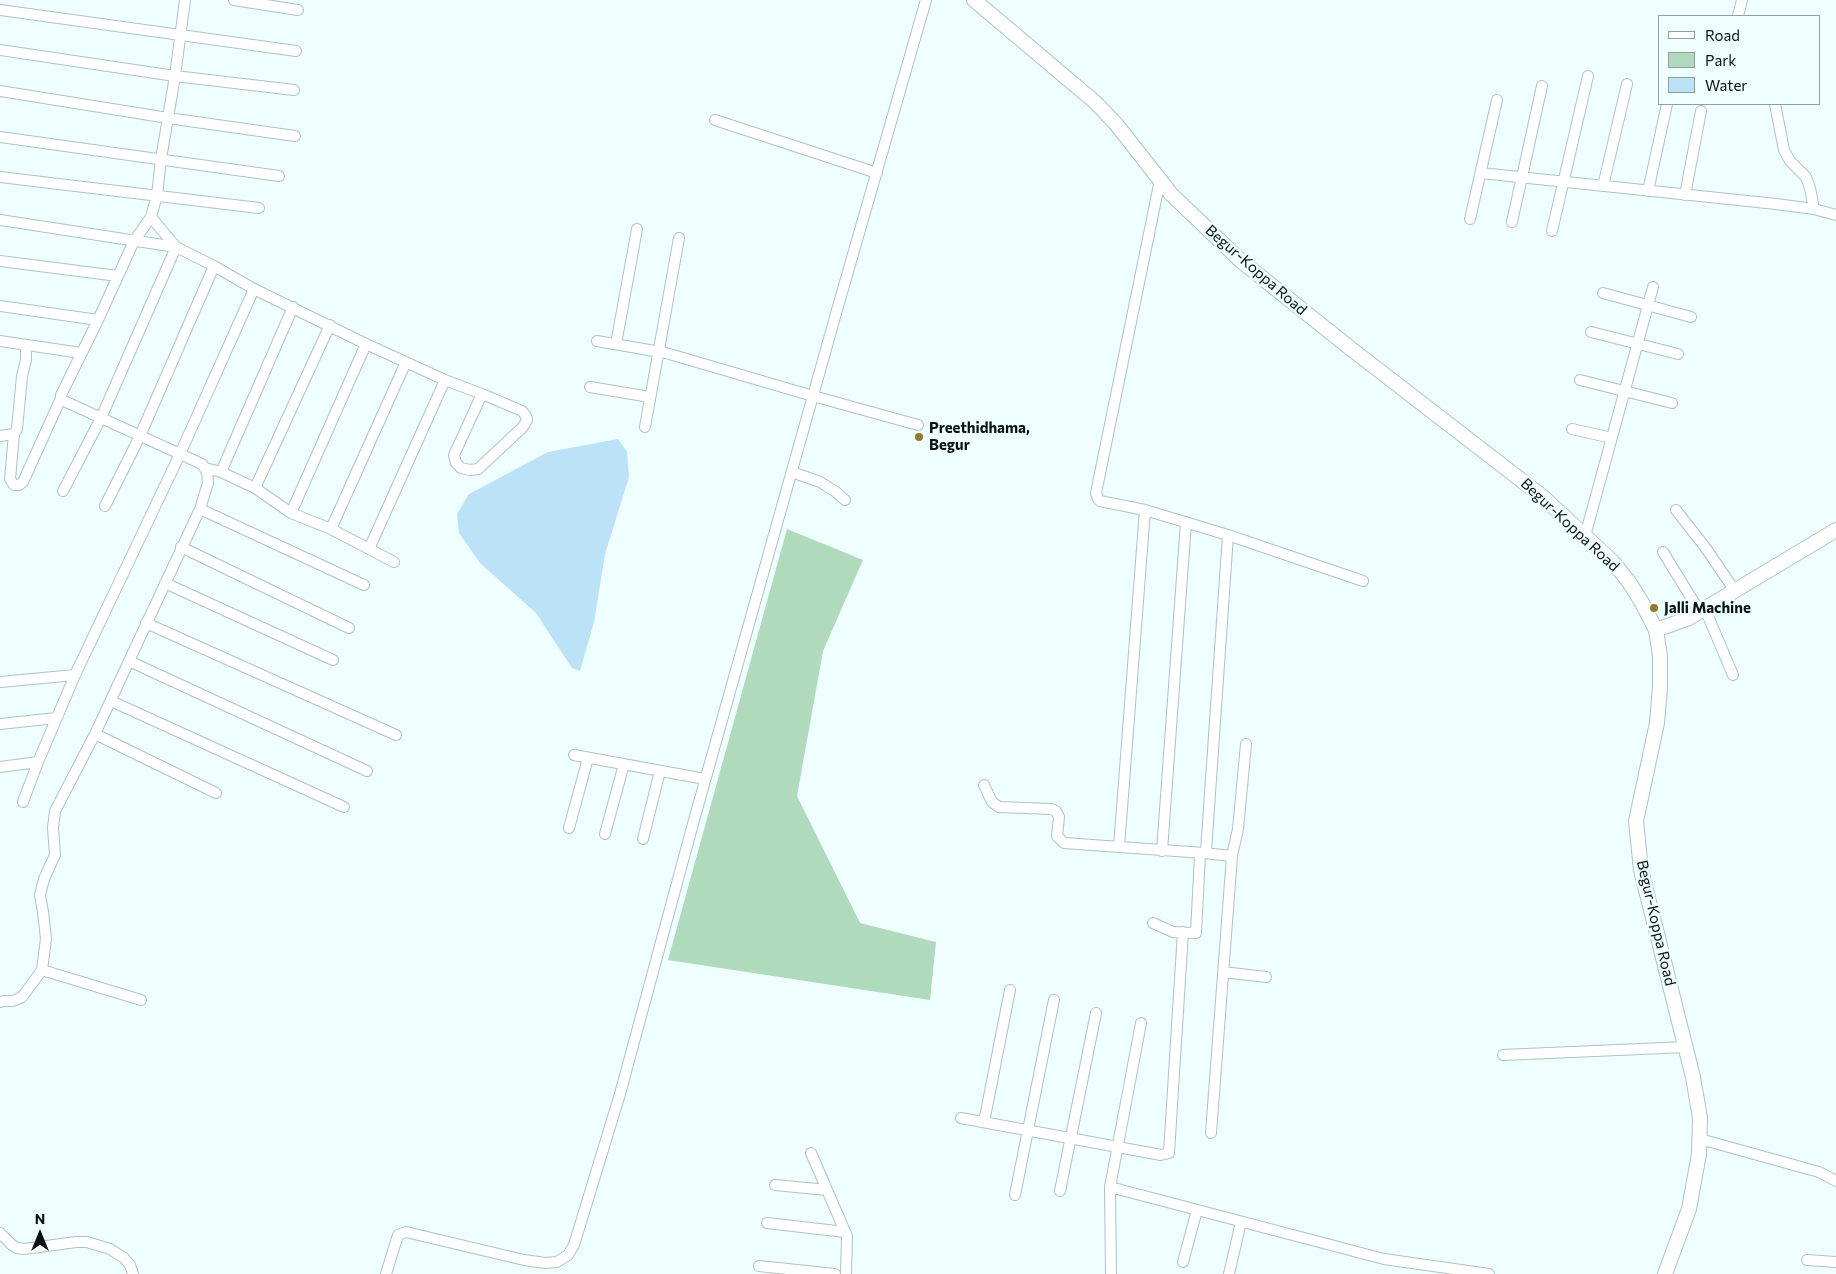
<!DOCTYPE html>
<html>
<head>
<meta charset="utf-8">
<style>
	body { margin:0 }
	#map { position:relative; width:1836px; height:1274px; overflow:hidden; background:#effefe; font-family:Commissioner,sans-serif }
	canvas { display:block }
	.legend { position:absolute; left:1658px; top:15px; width:162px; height:90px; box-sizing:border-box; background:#effefe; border:1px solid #939f9f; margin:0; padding:6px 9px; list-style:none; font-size:15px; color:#091111 }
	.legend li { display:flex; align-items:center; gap:10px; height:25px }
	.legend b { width:25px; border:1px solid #939f9f }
	.north { position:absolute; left:15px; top:1209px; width:50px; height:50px; -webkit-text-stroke:4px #effefe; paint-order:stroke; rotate:0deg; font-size:14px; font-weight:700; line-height:20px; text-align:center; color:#091111 }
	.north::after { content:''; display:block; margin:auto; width:18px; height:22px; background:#091111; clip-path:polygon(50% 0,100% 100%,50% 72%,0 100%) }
</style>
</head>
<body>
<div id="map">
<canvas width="1836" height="1274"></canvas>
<ul class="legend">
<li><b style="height:6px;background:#fff"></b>Road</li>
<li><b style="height:14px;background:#b0dabc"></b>Park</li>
<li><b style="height:14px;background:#bce2f8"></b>Water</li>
</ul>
<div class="north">N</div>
</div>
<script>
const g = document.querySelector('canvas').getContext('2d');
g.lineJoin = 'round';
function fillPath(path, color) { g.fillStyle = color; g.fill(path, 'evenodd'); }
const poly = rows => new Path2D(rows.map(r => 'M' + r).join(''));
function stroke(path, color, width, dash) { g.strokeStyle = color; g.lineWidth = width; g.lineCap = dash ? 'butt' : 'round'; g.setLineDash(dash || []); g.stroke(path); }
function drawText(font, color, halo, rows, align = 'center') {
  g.font = font + ' Commissioner,sans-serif'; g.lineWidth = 5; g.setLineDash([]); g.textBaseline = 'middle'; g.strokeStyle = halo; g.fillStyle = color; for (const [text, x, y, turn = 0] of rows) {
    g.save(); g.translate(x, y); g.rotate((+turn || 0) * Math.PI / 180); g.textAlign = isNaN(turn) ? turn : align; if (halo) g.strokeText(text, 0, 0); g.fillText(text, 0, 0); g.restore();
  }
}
fillPath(poly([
	[787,529,863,560,823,651,797,796,860,923,936,942,930,1000,668,960]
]), '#b0dabc');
fillPath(poly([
	[618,439,627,452,629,477,605,554,594,622,580,671,572,668,536,613,480,563,459,533,457,514,469,494,548,452]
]), '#bce2f8');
const street = poly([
	[234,0,298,10],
	[0,10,296,51],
	[1738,16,1742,0],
	[0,50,175,76,294,90],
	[0,91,168,118,295,136],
	[1775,104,1784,150,1790,161,1806,177,1810,188,1814,209],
	[715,120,877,173],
	[0,137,279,176],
	[1481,173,1776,204,1814,209,1836,215],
	[0,177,259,208],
	[1160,180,1096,493,1098,499,1100,501,1145,510,1228,535,1363,581],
	[1603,186,1627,84],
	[1648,191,1667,104],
	[1685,195,1701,111],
	[1470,219,1497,100],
	[0,220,176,247,214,266,254,289,366,344,445,380,482,394,522,411,526,416,527,420,523,427,478,469,470,470,461,468,456,463,454,455,482,394],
	[1512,222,1542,86],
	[1552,231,1588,76],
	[0,261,118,276],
	[1603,293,1691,317],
	[0,306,98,320],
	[1591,332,1678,354],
	[0,341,81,353],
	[597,341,666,353,813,396,918,425],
	[616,344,637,229],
	[1580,380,1672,403],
	[590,387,650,397],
	[645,427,679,238],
	[1572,429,1612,438],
	[14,434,10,479,14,485,19,485,23,482,61,398],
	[0,436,14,434,17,429,22,376,26,360,26,345],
	[205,468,221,472,255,488,291,513,331,529,394,562],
	[221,472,293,307],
	[792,472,820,482,836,492,845,500],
	[255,488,330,325],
	[63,491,101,418,176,247,151,217],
	[105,506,140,436,214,266],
	[200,509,364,585],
	[1676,510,1705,547,1735,591],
	[291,513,366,344],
	[331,529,406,362],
	[1585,536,1653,287],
	[181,547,349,628],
	[369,549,445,380],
	[1663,552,1700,612],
	[165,583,333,660],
	[1705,609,1733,675],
	[146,623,396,735],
	[129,661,367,771],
	[0,682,75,675],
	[111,701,344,807],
	[0,724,56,718],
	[95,734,216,793],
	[574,755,705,779],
	[0,767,38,762,75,675,180,454,254,289],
	[984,785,992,802,999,807,1051,809,1056,811,1059,817,1057,836,1064,843,1204,853,1206,851,1228,535],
	[23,802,38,762],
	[569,828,588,758],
	[605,834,624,764],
	[643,839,660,771],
	[1119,847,1145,510],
	[1162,851,1186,522],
	[1204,853,1232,856,1238,829,1246,744],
	[1153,923,1173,932,1196,933,1200,854],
	[42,970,141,1000],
	[1223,972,1266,977],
	[0,1002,4,1001,13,1001,22,997,42,970,46,939,43,912,40,895,44,879,55,855,53,828,55,811,95,734,129,661,200,509,208,483,207,472,202,464,64,401,61,398,61,395,98,320,134,241,151,217,157,195,161,159,175,76,185,0],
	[1503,1055,1686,1047],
	[961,1118,1161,1155,1169,1153,1183,932],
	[984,1122,1010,990],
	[1211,1133,1232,856],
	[1700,1139,1819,1172,1836,1181],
	[811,1153,847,1236,846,1274],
	[775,1185,827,1190],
	[1110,1187,1384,1259,1489,1274],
	[1060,1191,1096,1013],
	[1015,1195,1054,1000],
	[767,1223,845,1232],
	[0,1233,12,1245,17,1248,24,1249,76,1242,87,1242,110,1249,124,1258,130,1265,133,1274],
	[1807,1260,1836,1262],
	[1183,1262,1197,1210],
	[759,1266,835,1274],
	[386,1274,398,1235,406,1232,524,1260,545,1263,557,1262,568,1255,574,1245,620,1094,694,820,837,310,926,0],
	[1111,1274,1110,1187,1141,1023],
	[1229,1274,1241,1222]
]);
const secondary = poly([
	[974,0,1095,102,1116,124,1171,194,1241,261,1350,348,1543,497,1613,562,1629,582,1641,601,1656,630,1660,656,1660,687,1657,723,1636,821,1641,870,1693,1077,1700,1118,1699,1154,1689,1209,1665,1274],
	[1656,630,1689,618,1836,530]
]);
stroke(street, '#acc4c3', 12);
stroke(secondary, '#acc4c3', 16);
stroke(street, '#fff', 10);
stroke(secondary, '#fff', 14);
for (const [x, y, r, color] of [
	[919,437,5,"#937c23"],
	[1654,608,5,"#937c23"]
]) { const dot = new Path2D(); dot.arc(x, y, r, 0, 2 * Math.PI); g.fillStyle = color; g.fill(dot); stroke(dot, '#effefe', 2); }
drawText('15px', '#091111', '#effefe', [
	["Begur-Koppa Road",1256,270,41],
	["Begur-Koppa Road",1570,525,43],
	["Begur-Koppa Road",1656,923,77]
]);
drawText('bold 15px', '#091111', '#effefe', [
	["Preethidhama,",929,428],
	["Begur",929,445],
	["Jalli Machine",1664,608]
], 'left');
</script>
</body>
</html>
